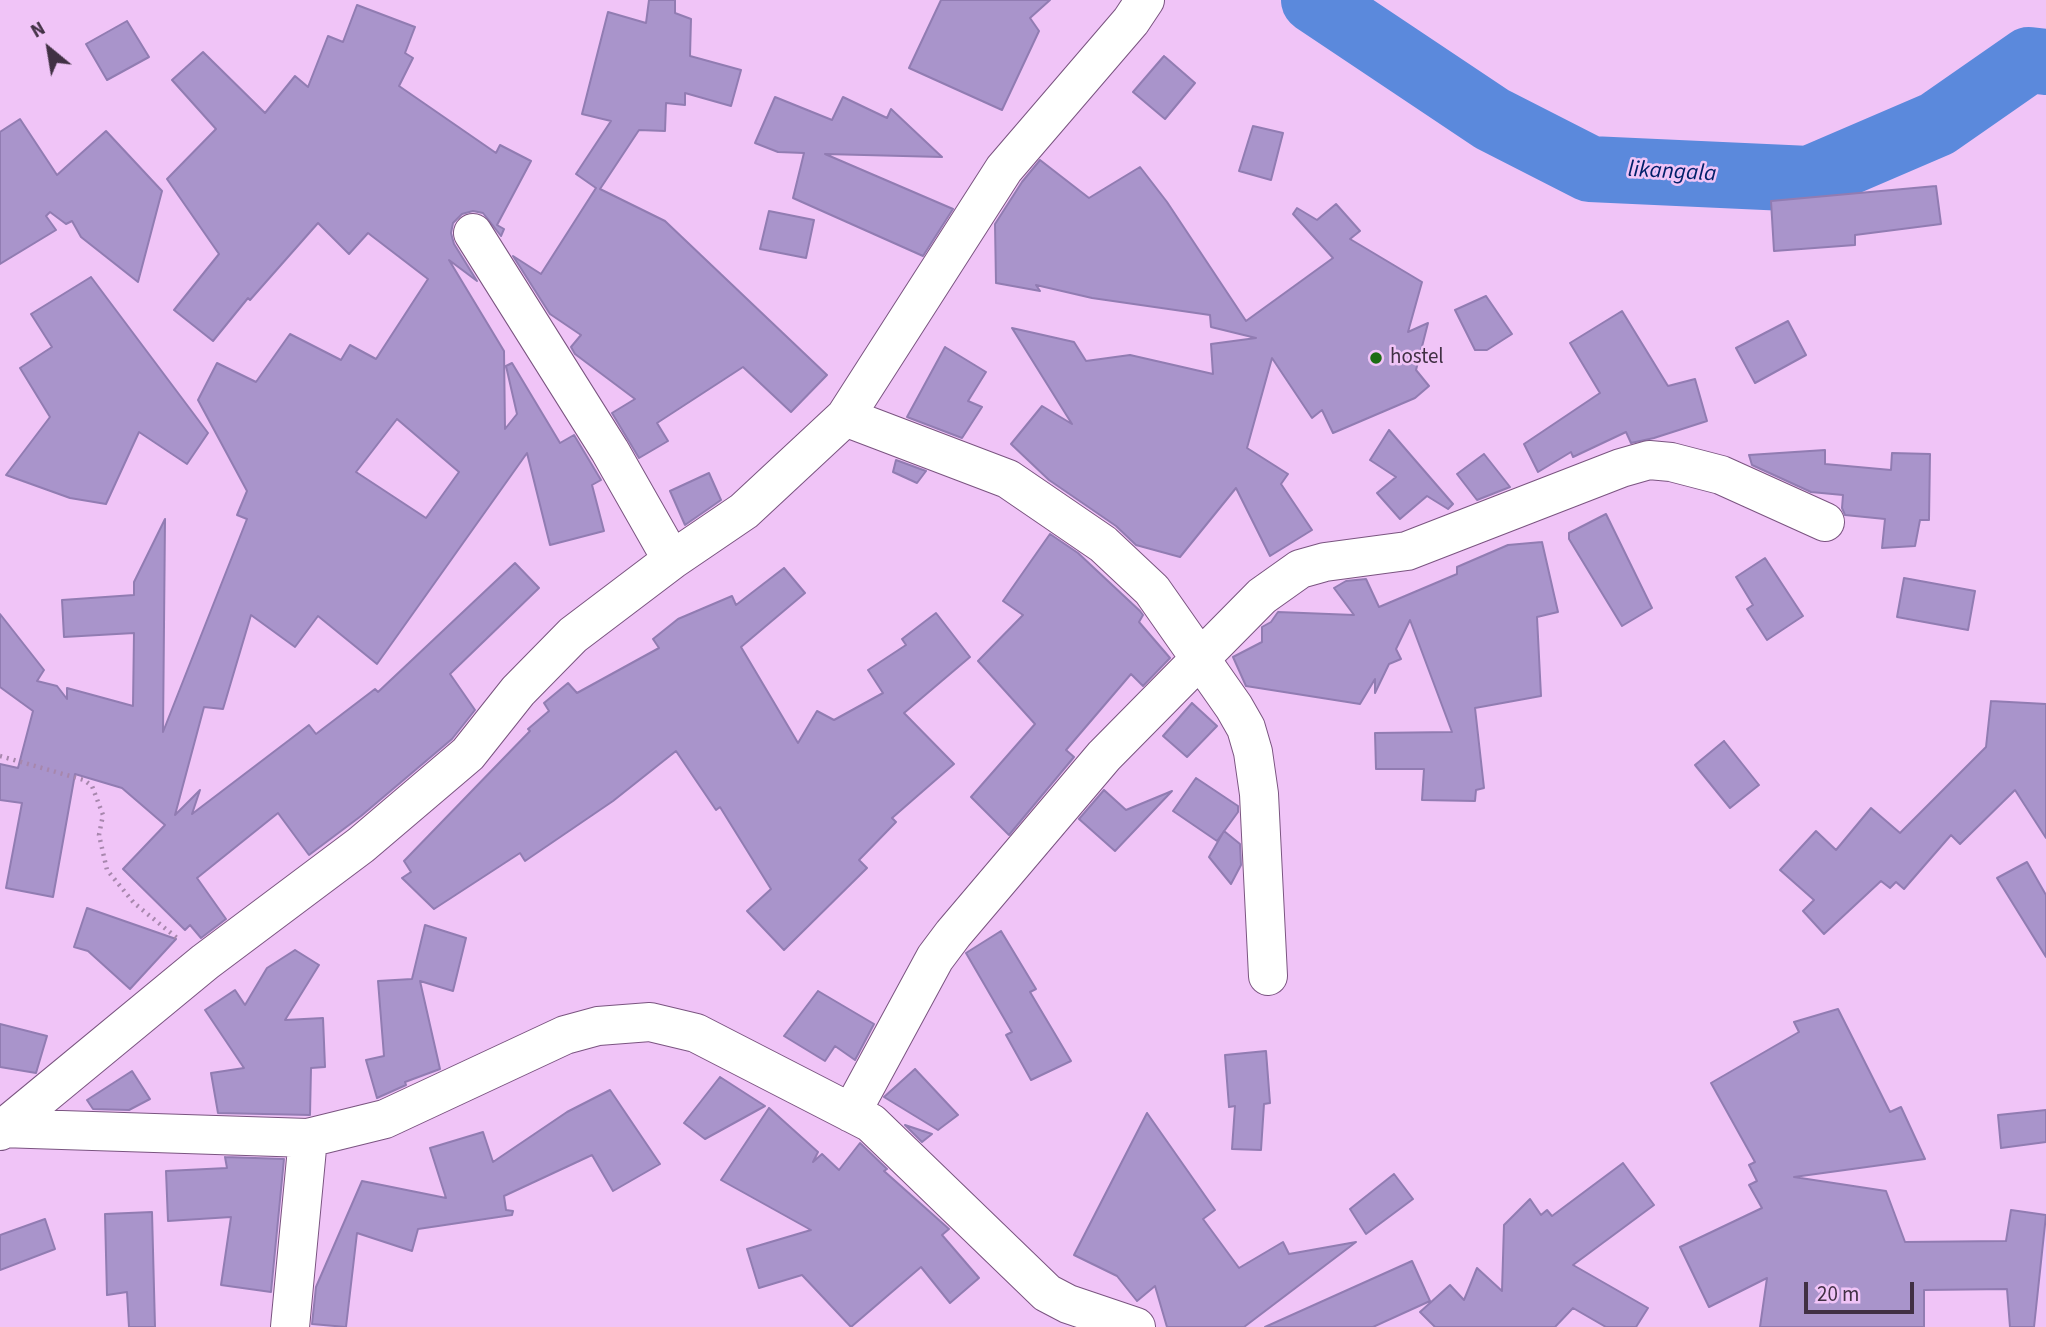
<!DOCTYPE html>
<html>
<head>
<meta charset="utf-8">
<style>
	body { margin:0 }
	#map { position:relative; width:2046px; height:1327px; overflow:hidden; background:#f0c4f7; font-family:"Source Sans 3",sans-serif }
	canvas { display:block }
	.north { position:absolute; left:14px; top:14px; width:70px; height:70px; -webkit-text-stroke:5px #f0c4f7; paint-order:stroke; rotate:330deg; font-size:19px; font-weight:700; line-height:28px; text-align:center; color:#413044 }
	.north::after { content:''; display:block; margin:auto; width:24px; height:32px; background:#413044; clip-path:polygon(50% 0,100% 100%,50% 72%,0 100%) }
	.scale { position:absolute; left:1804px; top:1282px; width:110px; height:32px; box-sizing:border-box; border:4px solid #413044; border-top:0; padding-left:9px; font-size:21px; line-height:24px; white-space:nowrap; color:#413044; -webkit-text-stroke:5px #f0c4f7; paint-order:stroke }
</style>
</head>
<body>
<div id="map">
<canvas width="2046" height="1327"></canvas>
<div class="north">N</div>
<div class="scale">20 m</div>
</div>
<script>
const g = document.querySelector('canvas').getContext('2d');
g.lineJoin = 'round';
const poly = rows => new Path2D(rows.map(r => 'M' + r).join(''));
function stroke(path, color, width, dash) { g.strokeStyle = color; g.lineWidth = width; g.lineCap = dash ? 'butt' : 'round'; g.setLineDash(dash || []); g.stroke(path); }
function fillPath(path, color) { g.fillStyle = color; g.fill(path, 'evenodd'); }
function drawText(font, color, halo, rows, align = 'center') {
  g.font = font + ' "Source Sans 3",sans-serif'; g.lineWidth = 5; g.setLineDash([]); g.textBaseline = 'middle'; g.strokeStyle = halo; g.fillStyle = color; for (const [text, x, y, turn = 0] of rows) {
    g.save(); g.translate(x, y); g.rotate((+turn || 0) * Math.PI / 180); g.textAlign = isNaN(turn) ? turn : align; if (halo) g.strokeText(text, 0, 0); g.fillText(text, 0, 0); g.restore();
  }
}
stroke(poly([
	[1314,0,1492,119,1590,169,1809,179,1937,124,2029,60,2046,62]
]), '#5b89dc', 66);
const building = poly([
	[649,0,675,0,675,13,691,19,690,56,741,70,731,106,685,93,685,105,666,103,665,131,639,130,600,189,665,221,827,375,791,412,743,367,657,423,668,441,639,458,612,413,635,399,575,354,571,347,581,335,550,314,513,256,541,274,596,188,576,174,611,121,582,114,608,12,646,23,649,0],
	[941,0,1050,0,1030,18,1039,31,1002,110,909,68,941,0],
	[357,5,415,27,405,53,413,58,399,86,496,153,500,145,531,161,497,225,504,229,501,236,483,213,473,211,462,214,453,223,451,233,454,244,477,281,449,260,504,351,505,429,517,414,506,366,512,363,560,443,574,435,601,480,592,485,604,531,550,545,527,453,377,664,318,616,295,647,251,615,223,709,204,707,175,815,200,790,192,814,309,725,316,734,375,689,378,692,515,563,539,588,450,674,475,710,452,739,361,816,309,855,278,813,197,878,226,919,201,938,190,925,185,930,123,869,165,825,122,788,75,774,53,897,6,888,22,803,0,800,0,764,18,768,33,711,0,687,0,614,44,670,37,681,57,686,67,699,67,688,133,706,134,633,64,637,62,600,134,595,134,582,165,519,163,732,247,519,237,515,247,491,198,400,217,363,256,382,290,334,341,360,350,345,376,359,428,279,368,233,349,254,318,223,250,300,248,298,213,341,174,310,219,254,167,179,216,129,172,80,203,52,265,113,295,76,308,87,328,36,343,42,357,5],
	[397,419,459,472,426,518,356,472,397,419],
	[127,21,149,57,107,80,86,44,127,21],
	[1164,56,1195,83,1165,119,1133,92,1164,56],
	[775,97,832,120,843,97,887,118,891,109,942,157,825,154,953,209,923,256,793,198,804,153,778,152,755,143,775,97],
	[20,119,57,175,106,131,162,191,138,282,81,237,72,221,66,224,50,212,46,216,56,230,0,264,0,132,20,119],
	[1253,126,1283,133,1271,180,1239,171,1253,126],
	[1040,160,1089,198,1140,167,1167,202,1246,321,1333,258,1293,214,1297,208,1317,220,1336,204,1360,231,1350,239,1422,282,1408,332,1428,323,1416,370,1429,386,1415,398,1333,433,1322,410,1312,418,1272,358,1247,448,1288,474,1281,484,1312,530,1270,556,1236,488,1180,557,1136,545,1116,526,1049,480,1011,444,1042,406,1072,424,1012,328,1074,342,1086,361,1130,355,1213,374,1211,344,1256,338,1211,327,1210,315,1092,298,1036,285,1040,291,996,283,995,224,1022,182,1040,160],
	[1936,186,1941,224,1855,235,1855,245,1774,251,1771,201,1936,186],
	[769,211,814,220,806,258,760,249,769,211],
	[91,277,208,433,187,464,139,432,106,504,70,498,6,475,50,417,20,368,52,347,31,314,91,277],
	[1486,296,1512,334,1487,350,1475,350,1455,310,1486,296],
	[1622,311,1668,386,1695,379,1707,421,1654,438,1631,443,1626,432,1573,457,1571,452,1538,472,1524,444,1600,393,1570,343,1622,311],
	[1788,321,1806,355,1755,383,1736,348,1788,321],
	[945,347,986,372,968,401,982,407,962,438,907,417,945,347],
	[1389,430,1453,504,1448,509,1427,496,1400,519,1377,493,1396,477,1370,460,1389,430],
	[1825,450,1825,464,1891,470,1892,453,1930,454,1929,520,1920,520,1915,546,1882,548,1885,519,1845,515,1842,508,1843,495,1811,492,1752,465,1749,455,1825,450],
	[1484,454,1510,487,1477,500,1457,474,1484,454],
	[896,460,926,471,917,483,893,472,896,460],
	[709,473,721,500,685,525,670,491,709,473],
	[1606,514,1652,608,1622,626,1569,539,1569,533,1606,514],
	[1050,534,1078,553,1140,611,1143,615,1139,622,1170,658,1143,686,1131,674,1066,750,1074,757,1009,835,971,797,1035,724,978,661,1023,615,1003,601,1050,534],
	[1542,542,1558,612,1537,617,1541,696,1475,708,1484,788,1476,790,1475,801,1422,800,1424,769,1376,769,1375,733,1452,732,1410,620,1396,649,1401,659,1389,664,1375,693,1375,679,1360,704,1246,686,1233,657,1262,642,1262,627,1271,622,1278,612,1354,615,1334,588,1346,581,1366,579,1379,607,1457,574,1457,567,1508,545,1542,542],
	[1765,558,1803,616,1767,640,1747,609,1753,605,1736,577,1765,558],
	[784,568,805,593,741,647,798,743,817,711,834,720,883,693,868,670,906,645,902,639,936,613,970,657,904,713,954,764,892,818,896,822,859,860,867,868,784,950,747,911,771,889,720,807,716,810,676,751,613,801,525,861,520,853,434,909,402,878,411,872,404,861,530,731,528,729,549,711,544,703,568,683,577,693,659,648,653,639,678,619,732,596,736,605,784,568],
	[1904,578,1975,591,1968,630,1897,617,1904,578],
	[1991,701,2046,704,2046,838,2015,790,1960,844,1951,835,1904,889,1896,882,1890,888,1881,881,1824,934,1803,911,1814,900,1780,870,1816,831,1836,850,1871,808,1900,833,1986,747,1991,701],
	[1192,703,1217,726,1187,757,1163,736,1192,703],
	[1724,741,1759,785,1730,808,1695,765,1724,741],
	[1196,778,1238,806,1238,812,1217,841,1173,811,1196,778],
	[1104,790,1126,810,1172,791,1115,851,1079,819,1104,790],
	[1224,831,1240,844,1241,865,1231,884,1209,857,1224,831],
	[2027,862,2046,895,2046,957,1997,878,2027,862],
	[87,908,176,939,130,989,88,951,74,947,87,908],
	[425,925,466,938,453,991,420,981,440,1069,405,1082,406,1085,377,1098,366,1060,384,1056,378,981,412,979,425,925],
	[1001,931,1036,989,1030,992,1071,1061,1031,1080,1006,1035,1012,1032,966,953,1001,931],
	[295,950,319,965,285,1020,323,1018,325,1067,311,1068,310,1115,218,1113,211,1073,244,1068,205,1010,235,990,245,1005,267,968,295,950],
	[818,991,874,1024,855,1060,835,1046,825,1061,784,1036,818,991],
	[1838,1009,1890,1112,1901,1107,1925,1159,1794,1177,1886,1191,1905,1242,2006,1241,2011,1210,2046,1215,2034,1327,2010,1327,2007,1289,1924,1290,1924,1327,1760,1327,1767,1278,1709,1307,1680,1247,1762,1208,1749,1185,1757,1181,1749,1165,1755,1162,1711,1083,1799,1032,1794,1022,1838,1009],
	[0,1024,47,1036,36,1073,0,1067,0,1024],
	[1266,1051,1270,1103,1264,1104,1261,1150,1232,1149,1235,1106,1229,1107,1225,1055,1266,1051],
	[915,1069,958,1115,938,1130,884,1097,915,1069],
	[132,1071,150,1099,129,1110,93,1109,87,1100,132,1071],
	[720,1077,765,1106,705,1139,684,1123,720,1077],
	[610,1090,660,1164,613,1191,592,1155,504,1196,506,1210,513,1211,512,1215,418,1229,412,1251,357,1233,346,1327,312,1324,316,1287,362,1181,446,1198,430,1148,483,1132,493,1162,567,1112,610,1090],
	[769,1108,818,1152,813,1162,822,1154,839,1170,860,1143,887,1169,884,1171,949,1229,942,1235,979,1278,950,1303,921,1267,851,1327,802,1275,759,1288,747,1249,811,1230,721,1180,769,1108],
	[2046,1110,2046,1142,2001,1148,1998,1115,2046,1110],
	[1147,1113,1215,1210,1203,1219,1239,1268,1283,1242,1289,1254,1356,1242,1244,1327,1167,1327,1155,1286,1137,1301,1117,1276,1074,1255,1147,1113],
	[905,1125,932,1134,922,1142,905,1125],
	[225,1157,284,1159,271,1292,221,1285,231,1217,168,1221,166,1171,227,1168,225,1157],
	[1623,1163,1654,1205,1573,1265,1648,1308,1636,1327,1606,1327,1573,1308,1555,1327,1435,1327,1420,1312,1450,1285,1464,1300,1477,1268,1502,1291,1504,1225,1530,1199,1541,1215,1547,1210,1552,1216,1623,1163],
	[1394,1174,1413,1199,1366,1234,1350,1209,1394,1174],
	[152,1212,155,1327,129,1327,127,1292,107,1295,105,1214,152,1212],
	[45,1219,55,1249,0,1270,0,1235,45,1219],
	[1412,1261,1430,1301,1373,1327,1265,1327,1412,1261]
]);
fillPath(building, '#a994cb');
stroke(building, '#917cb2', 2);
const minor = poly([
	[473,233,610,451,672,560],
	[845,417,1008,479,1103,544,1152,590,1234,707,1246,728,1253,752,1259,794,1268,976],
	[851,1113,935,958,953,934,1104,756,1262,596,1300,569,1325,562,1407,551,1621,468,1649,460,1671,462,1721,475,1825,522],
	[0,1128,308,1138,385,1119,565,1035,598,1026,650,1022,696,1033,871,1123,1047,1293,1068,1304,1136,1327],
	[0,1131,205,962,361,845,468,754,518,691,573,635,672,560,744,511,845,417,1004,169,1131,21,1145,0],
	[290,1327,308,1138]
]);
stroke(minor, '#7a5480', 40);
stroke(poly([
	[0,756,84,780,92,786,103,815,99,835,107,870,134,903,177,938]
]), '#a787ad', 4.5, [2, 5]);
stroke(minor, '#fff', 38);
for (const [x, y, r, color] of [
	[1376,358,7,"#1c6d13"]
]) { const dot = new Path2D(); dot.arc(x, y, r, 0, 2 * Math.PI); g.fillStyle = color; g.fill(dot); stroke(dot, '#f0c4f7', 2.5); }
drawText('21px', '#413044', '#f0c4f7', [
	["hostel",1390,358]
], 'left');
drawText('italic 23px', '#002069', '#f0c4f7', [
	["likangala",1672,173,3]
]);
</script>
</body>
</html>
